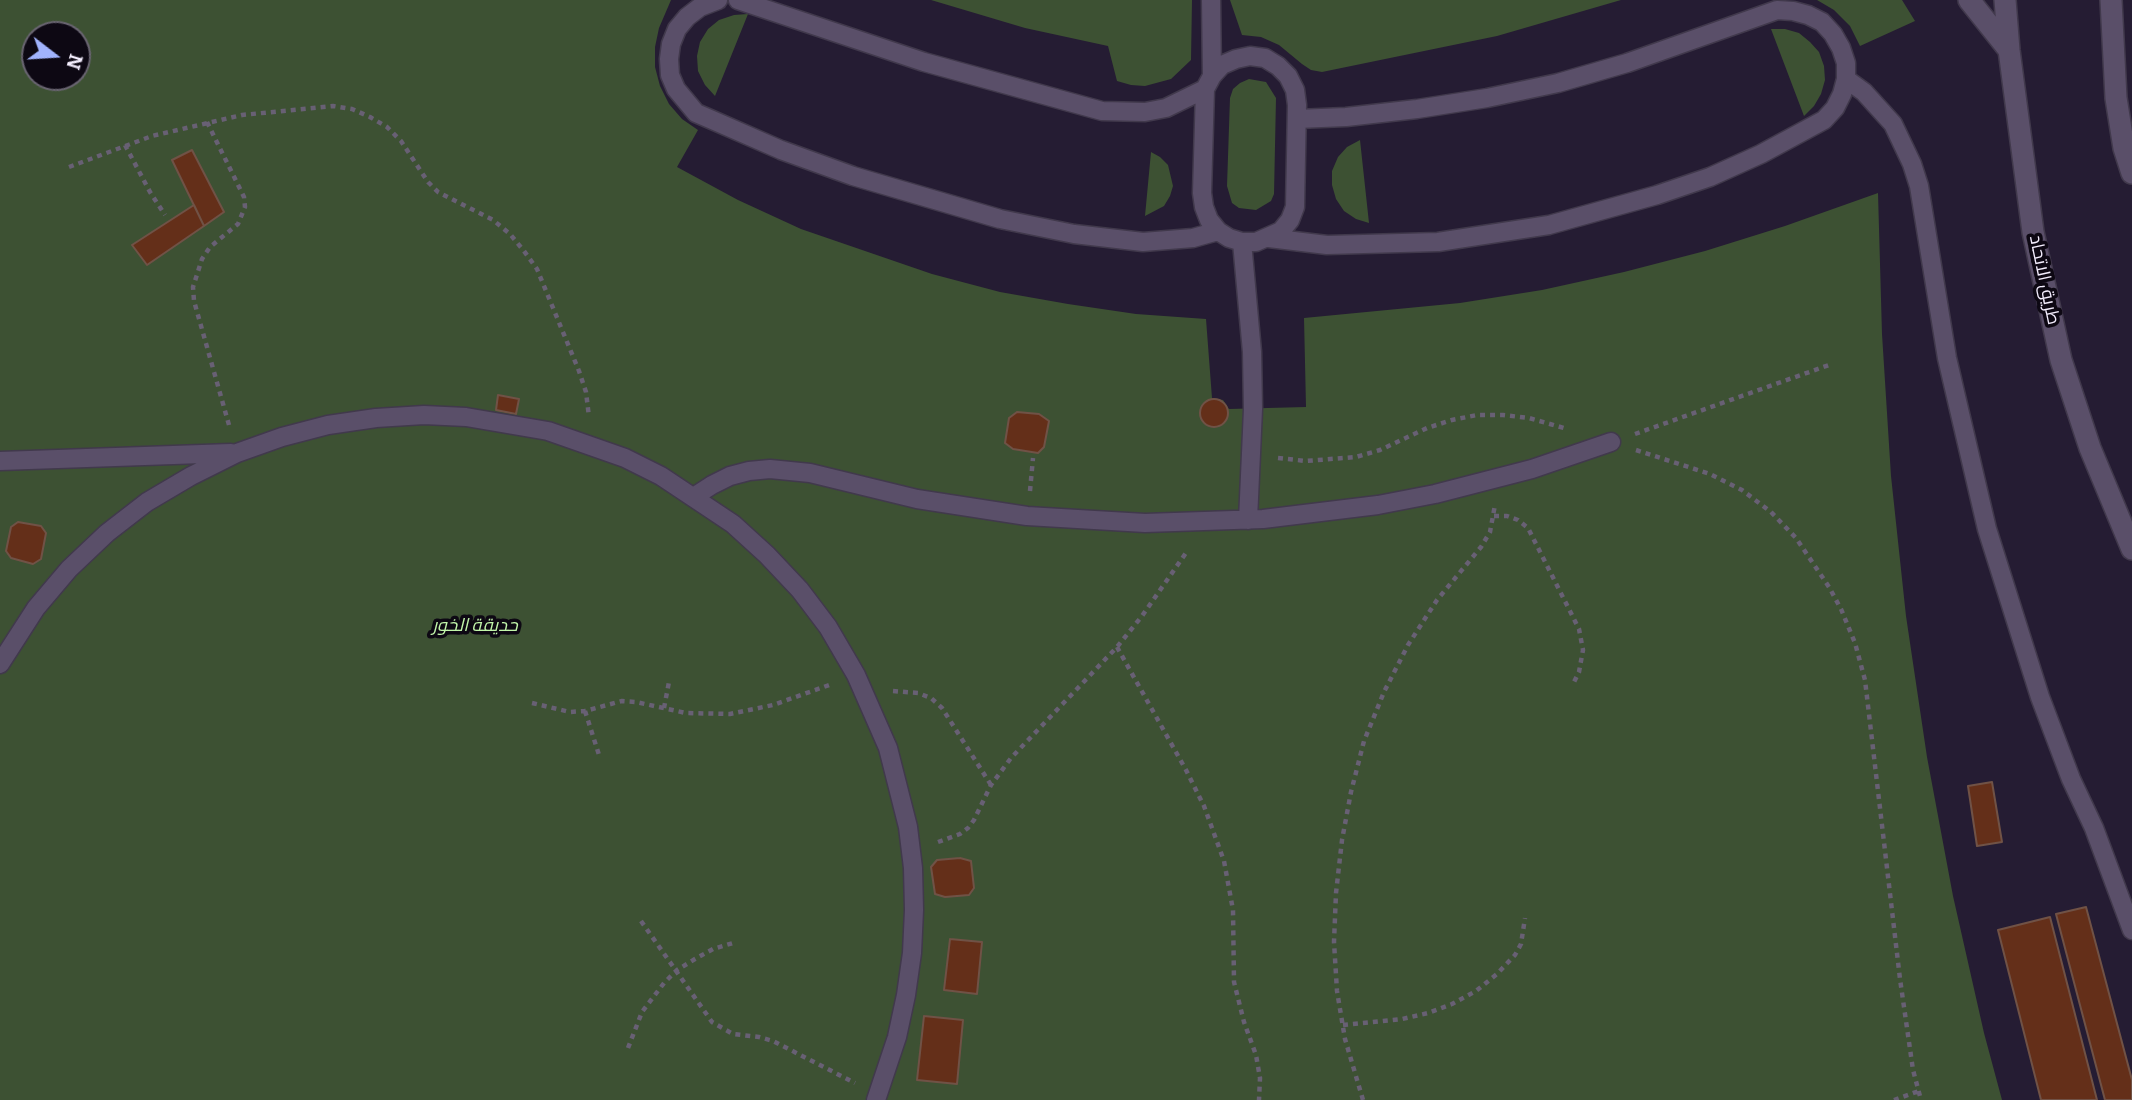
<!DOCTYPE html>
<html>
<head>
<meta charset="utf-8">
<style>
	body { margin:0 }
	#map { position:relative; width:2132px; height:1100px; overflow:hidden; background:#251c33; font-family:Bitter,serif }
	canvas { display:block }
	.north { position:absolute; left:21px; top:21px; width:70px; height:70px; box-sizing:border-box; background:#0d0813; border:2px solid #696471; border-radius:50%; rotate:107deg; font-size:19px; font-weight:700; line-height:28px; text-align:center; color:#f4eefe }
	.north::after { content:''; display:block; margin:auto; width:24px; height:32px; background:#a1b3fd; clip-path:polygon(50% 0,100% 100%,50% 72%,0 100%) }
</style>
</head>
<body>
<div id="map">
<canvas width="2132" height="1100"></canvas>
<div class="north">N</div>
</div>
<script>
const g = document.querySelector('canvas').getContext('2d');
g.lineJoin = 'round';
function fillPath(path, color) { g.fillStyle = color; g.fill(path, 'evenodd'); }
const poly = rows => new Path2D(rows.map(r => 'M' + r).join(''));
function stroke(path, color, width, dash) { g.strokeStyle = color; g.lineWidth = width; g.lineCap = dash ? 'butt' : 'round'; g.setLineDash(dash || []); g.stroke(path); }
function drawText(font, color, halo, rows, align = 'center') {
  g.font = font + ' Bitter,Cairo,serif'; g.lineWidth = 7; g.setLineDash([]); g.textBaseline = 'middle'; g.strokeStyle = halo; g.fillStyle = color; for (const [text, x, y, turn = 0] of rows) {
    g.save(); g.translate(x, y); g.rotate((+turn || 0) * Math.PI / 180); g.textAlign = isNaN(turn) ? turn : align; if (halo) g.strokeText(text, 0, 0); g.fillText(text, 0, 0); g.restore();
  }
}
fillPath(poly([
	[0,0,671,0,659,28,655,47,655,67,660,86,669,104,682,119,698,130,677,167,738,200,801,229,932,274,1000,292,1068,304,1136,314,1206,319,1212,398,1223,400,1229,409,1306,407,1304,318,1460,303,1542,290,1624,272,1705,251,1785,226,1878,193,1882,334,1891,476,1906,616,1927,757,1953,896,1984,1033,2002,1100,0,1100],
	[35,35,77,35,77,77,35,77],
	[931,0,1192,0,1191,60,1171,79,1145,86,1131,85,1117,81,1108,46,1025,28],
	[1230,0,1621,0,1497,36,1322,72,1311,70,1302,64,1279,45,1261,37,1242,35],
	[1817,0,1902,0,1915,21,1860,46,1850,26,1834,10],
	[748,14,715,96,705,85,698,71,697,56,700,42,708,29,719,20,734,15],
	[1771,29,1785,29,1799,33,1810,42,1819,52,1824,66,1825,80,1821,94,1814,106,1804,116],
	[1249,79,1266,82,1276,98,1274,194,1271,201,1256,210,1239,208,1232,203,1227,186,1230,98,1233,89,1240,83],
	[1360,140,1369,223,1356,219,1344,211,1336,199,1332,185,1332,171,1338,157,1347,147],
	[1151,152,1160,157,1168,165,1173,186,1170,196,1164,206,1145,216]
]), '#3d5133');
const building = poly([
	[192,150,224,212,204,226,172,160,192,150],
	[194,205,204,226,147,265,132,245,194,205],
	[498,395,519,399,516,414,496,410,498,395],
	'1200 413a14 14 0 1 1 28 0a14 14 0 1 1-28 0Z',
	[1017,412,1039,414,1049,421,1044,447,1038,453,1013,449,1005,443,1009,418,1017,412],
	[18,522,41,526,46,533,41,559,33,564,11,558,6,551,11,527,18,522],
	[1992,782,2002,842,1977,846,1968,786,1992,782],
	[960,858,971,861,974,888,969,895,945,897,935,894,931,867,937,860,960,858],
	[2086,907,2132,1080,2132,1100,2105,1100,2056,914,2086,907],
	[2050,917,2097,1100,2041,1100,1998,930,2050,917],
	[950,939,982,942,977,994,944,990,950,939],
	[924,1016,963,1020,957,1084,917,1080,924,1016]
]);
fillPath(building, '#642f19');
stroke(building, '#705246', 2);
const service = poly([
	[718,0,700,7,687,17,677,29,671,44,669,59,670,75,676,89,696,113,710,119,781,150,853,176,1000,219,1074,234,1143,242,1193,238,1218,231],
	[738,0,924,62,1102,111,1145,112,1166,108,1205,89],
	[1211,0,1212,76],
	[1250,56,1265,58,1278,66,1288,76,1295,90,1297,105,1295,207,1290,220,1281,231,1256,242,1242,242,1229,238,1218,231,1209,220,1204,207,1202,193,1205,89,1212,76,1222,65,1236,59,1250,56],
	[1846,79,1864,92,1893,124,1912,164,1919,186,1947,358,1987,529,2040,697,2071,779,2094,828,2132,930],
	[1269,238,1327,245,1438,242,1549,225,1657,195,1710,177,1761,154,1824,120,1835,108,1842,94,1846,79,1846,63,1841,48,1833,34,1822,22,1808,15,1793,11,1777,10,1627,63,1558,83,1487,98,1417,109,1346,117,1297,119],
	[1242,242,1252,352,1253,409,1248,520],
	[0,461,231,453],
	[695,496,712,485,730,476,749,471,770,469,810,473,917,499,1027,516,1145,523,1263,519,1378,505,1435,494,1532,469,1611,442],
	[0,664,36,608,69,569,107,533,147,502,191,476,237,453,282,437,328,425,376,418,424,415,466,417,548,431,625,458,661,476,733,524,767,555,800,590,828,627,856,675,888,748,908,827,913,868,914,910,912,953,906,995,897,1037,876,1100]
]);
const secondary = poly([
	[1969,0,2009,50],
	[2005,0,2009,50,2033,232,2061,360,2090,448,2132,549],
	[2111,0,2116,98,2124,148,2132,173]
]);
stroke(service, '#41394c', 21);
stroke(secondary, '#41394c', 24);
stroke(poly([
	[207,122,244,197,245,207,238,224,210,247,202,259,193,287,194,301,229,425],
	[125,145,150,192,165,215],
	[69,167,152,136,242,115,333,106,352,109,370,117,387,127,401,141,428,182,438,192,493,220,510,234,524,251,537,269,579,371,586,392,589,417],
	[1635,434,1829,365],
	[1636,450,1710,474,1742,490,1771,512,1796,538,1829,587,1841,609,1855,643,1865,680,1900,979,1913,1070,1921,1100],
	[1278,458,1306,461,1356,457,1380,450,1427,428,1452,420,1477,415,1503,415,1529,418,1564,428],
	[1030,491,1033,458],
	[1494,516,1507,516,1518,520,1528,528,1579,629,1583,650,1579,672,1574,682],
	[1117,647,1186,770,1204,806,1224,861,1233,910,1234,982,1244,1022,1256,1055,1260,1078,1259,1100],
	[893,691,918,693,931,698,942,708,991,785],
	[532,703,570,712,585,711,622,701,636,702,686,713,730,714,773,705,832,684],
	[664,708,669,682],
	[585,711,600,758],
	[938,842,960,834,968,828,974,820,991,785,1011,758,1117,647,1142,616,1188,550],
	[641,921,712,1022,733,1034,759,1037,773,1041,855,1083],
	[1343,1025,1402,1019,1428,1013,1452,1004,1476,991,1497,974,1515,955,1521,944,1525,918],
	[628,1048,642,1012,664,983,677,970,695,959,713,949,733,943],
	[1363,1100,1345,1039,1337,991,1334,942,1336,893,1342,840,1351,792,1364,741,1384,692,1408,645,1437,600,1481,547,1490,532,1495,505],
	[1894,1100,1919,1091]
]), '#686074', 4.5, [5, 5]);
stroke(service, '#5a4f69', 18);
stroke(secondary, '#5a4f69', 21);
drawText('18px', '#f4eefe', '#0d0813', [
	["طريق الاتحاد",2044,280,78]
]);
drawText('italic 18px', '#c2f6aa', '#0d0813', [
	["حديقة الخور",475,626]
]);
</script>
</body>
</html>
